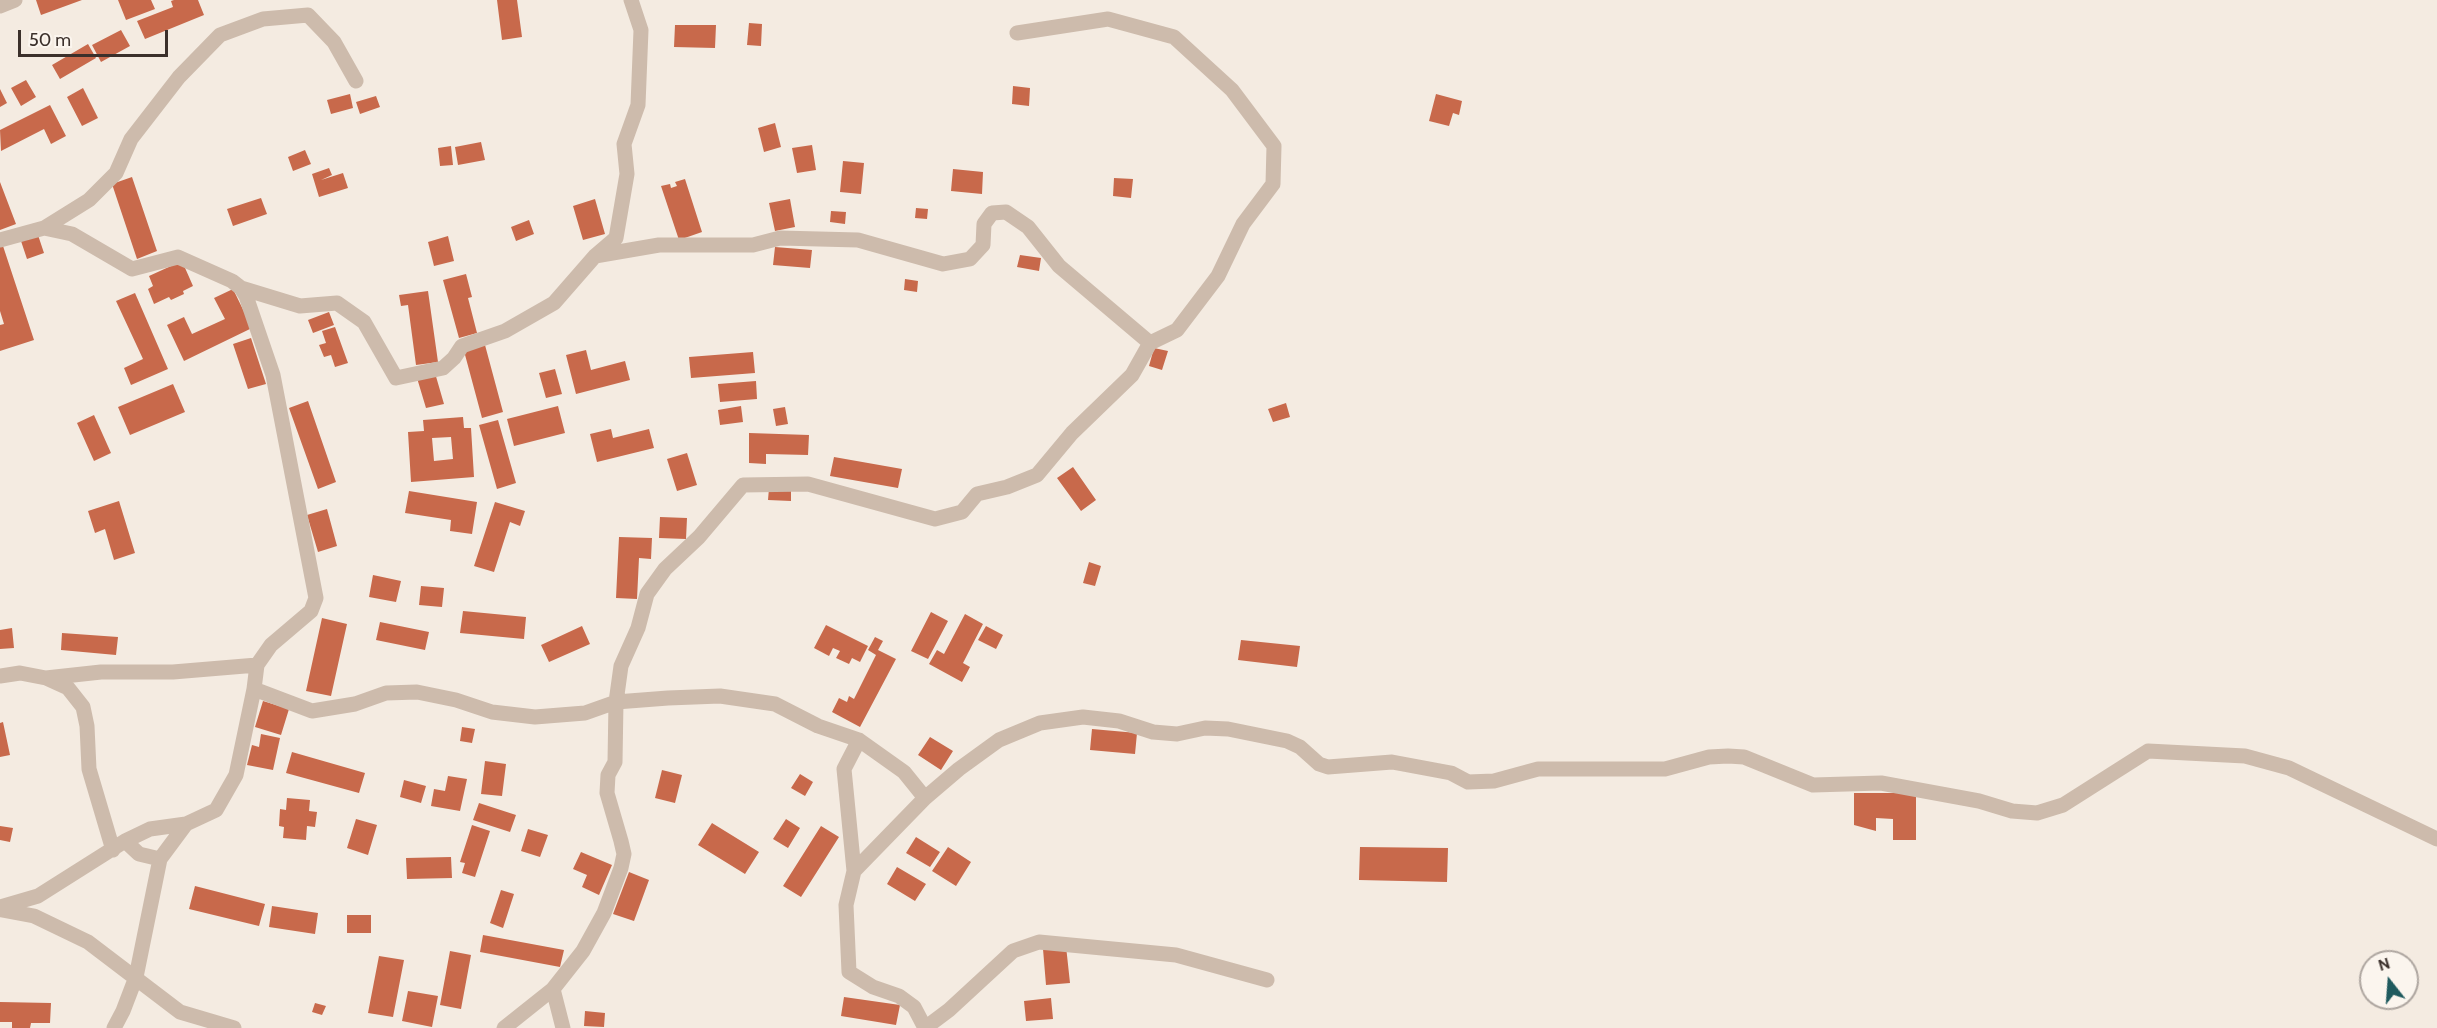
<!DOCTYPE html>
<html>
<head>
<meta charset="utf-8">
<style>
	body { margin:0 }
	#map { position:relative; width:2437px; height:1028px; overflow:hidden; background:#f4ebe1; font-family:Cabin,sans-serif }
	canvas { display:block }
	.north { position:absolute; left:2359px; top:950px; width:60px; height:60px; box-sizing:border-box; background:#fbf5ee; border:2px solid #aea6a0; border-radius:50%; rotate:343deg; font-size:16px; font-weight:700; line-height:24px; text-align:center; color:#3b302b }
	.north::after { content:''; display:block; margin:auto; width:21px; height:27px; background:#1f5a5e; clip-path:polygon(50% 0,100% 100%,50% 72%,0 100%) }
	.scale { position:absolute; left:18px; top:30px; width:150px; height:27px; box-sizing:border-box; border:3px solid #3b302b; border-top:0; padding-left:8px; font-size:18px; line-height:21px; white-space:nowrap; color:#3b302b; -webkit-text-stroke:4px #fbf5ee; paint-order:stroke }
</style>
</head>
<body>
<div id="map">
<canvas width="2437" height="1028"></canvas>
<div class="north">N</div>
<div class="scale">50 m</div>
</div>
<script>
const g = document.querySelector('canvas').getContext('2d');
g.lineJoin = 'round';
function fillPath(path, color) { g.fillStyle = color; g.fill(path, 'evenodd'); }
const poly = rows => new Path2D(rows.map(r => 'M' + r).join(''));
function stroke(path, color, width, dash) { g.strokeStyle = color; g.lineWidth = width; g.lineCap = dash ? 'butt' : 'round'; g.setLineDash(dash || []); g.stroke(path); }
fillPath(poly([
	[36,0,82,0,41,15],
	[118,0,151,0,155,9,126,20],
	[174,0,198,0,204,15,145,39,137,21,173,7,171,1],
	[497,0,517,0,522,37,502,40],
	[749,23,762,24,761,46,747,45],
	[675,25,716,25,715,48,674,47],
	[121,30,130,46,101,62,92,45],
	[88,44,96,58,60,79,52,65],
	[26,80,36,97,21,106,11,88],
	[1013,86,1030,88,1029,106,1012,104],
	[83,88,98,118,82,126,67,97],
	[0,89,7,103,0,107],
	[350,94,353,108,331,114,327,100],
	[1436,94,1462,101,1459,115,1453,113,1449,126,1429,121],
	[376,96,380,107,360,114,356,102],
	[50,105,66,136,51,144,44,129,1,151,0,130],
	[775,123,781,147,764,152,758,128],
	[481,142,485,160,458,165,455,147],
	[812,145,816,170,797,173,792,148],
	[451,146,453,165,440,166,438,148],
	[305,150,311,164,293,171,288,157],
	[843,161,864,163,861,194,840,192],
	[329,168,332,175,321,180,343,173,348,188,319,197,312,174],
	[953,169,983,172,982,194,951,191],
	[132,177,157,251,137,259,112,184],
	[1114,178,1133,179,1131,198,1113,196],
	[685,179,702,232,679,240,661,186,670,184,671,188,677,186,675,182],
	[0,182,16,224,0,230],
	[261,198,267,214,233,226,227,209],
	[595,199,605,234,583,240,573,206],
	[790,199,795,227,775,231,769,203],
	[916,208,928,209,927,219,915,218],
	[831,211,846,212,845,224,830,222],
	[529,220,534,234,516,241,511,227],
	[38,235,44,253,27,259,21,241],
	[448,236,454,261,434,266,428,242],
	[3,246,34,340,0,351,0,325,4,324,0,311,0,247],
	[775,247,812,250,810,268,773,265],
	[1020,255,1041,258,1039,271,1017,267],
	[182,261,193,286,183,291,184,294,171,300,169,297,154,304,148,289,153,286,149,276],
	[466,274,472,297,468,298,477,333,459,338,443,280],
	[905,279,918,281,917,292,904,290],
	[233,289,252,328,184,361,167,325,184,317,192,334,225,319,214,298],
	[428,291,438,362,416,365,408,305,401,306,399,295],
	[135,293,168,369,131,385,124,368,143,359,116,301],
	[329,312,334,325,313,333,308,320],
	[335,327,348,363,335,367,331,355,324,357,319,345,326,343,322,331],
	[251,338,266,384,248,389,233,344],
	[485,345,503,412,482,418,464,351],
	[1154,348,1168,351,1162,370,1149,366],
	[586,350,591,370,625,361,630,380,576,394,566,355],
	[753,352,755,373,691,378,689,357],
	[555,369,562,394,546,398,539,373],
	[435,373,444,404,426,408,417,378],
	[756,381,757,399,720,402,718,384],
	[173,384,185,412,130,435,118,407],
	[308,401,336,482,318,489,289,408],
	[1286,403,1290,417,1273,422,1268,409],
	[558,406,565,433,514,446,507,419],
	[741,406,743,422,720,425,718,410],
	[785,407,788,424,776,426,773,409],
	[94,415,111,453,94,461,77,423],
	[463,417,464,428,471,428,474,477,411,482,408,432,424,431,423,420],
	[451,437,453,459,434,461,432,438],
	[498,420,516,483,497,489,479,425],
	[611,429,613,438,649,429,654,448,597,462,590,434],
	[749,433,809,435,808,455,766,454,766,464,749,463],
	[687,453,697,485,677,491,667,459],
	[834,457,902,469,898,488,830,476],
	[1073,467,1096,500,1081,511,1057,478],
	[769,488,791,488,791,501,768,500],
	[409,491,477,502,472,534,450,531,451,520,405,513],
	[119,501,135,553,114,560,105,529,95,533,88,511],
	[495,502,525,511,520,526,510,522,494,572,474,566],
	[327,509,337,546,318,552,307,515],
	[660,517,687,518,686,539,659,538],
	[619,537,652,538,651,559,639,558,637,599,616,598],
	[1089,562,1101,566,1095,586,1083,583],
	[373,575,401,581,396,602,369,597],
	[421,586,444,588,442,607,419,605],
	[463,611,526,617,524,639,460,633],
	[931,612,948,621,928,659,911,651],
	[965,614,983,624,963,663,970,667,962,682,929,664,937,650,944,654],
	[322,618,347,624,331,696,306,691],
	[380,622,429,632,425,650,376,640],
	[826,625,868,646,860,662,852,658,849,664,836,658,840,651,833,648,829,656,814,648],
	[582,626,590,644,549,662,541,645],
	[986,626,1003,635,996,649,978,640],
	[12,628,14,648,0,649,0,630],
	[62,633,118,637,116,655,61,650],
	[875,637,883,641,878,650,896,659,860,727,832,712,839,698,847,702,849,696,854,699,876,655,868,650],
	[1241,640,1300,646,1297,667,1238,660],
	[263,701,289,709,281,735,255,727],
	[3,722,10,755,0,757,0,723],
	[462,727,475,729,472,743,460,741],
	[1092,729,1137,733,1135,754,1090,750],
	[261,734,280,738,273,770,247,765,252,745,259,747],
	[930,737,953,751,941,770,918,755],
	[292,752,365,773,359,793,286,773],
	[485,761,506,764,502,796,481,794],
	[662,770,682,775,675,803,655,798],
	[800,774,813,782,805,796,791,788],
	[448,776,467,779,460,811,431,806,434,789,445,791],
	[404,780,426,786,421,803,400,797],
	[1854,793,1916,793,1916,840,1893,840,1893,819,1876,818,1876,831,1854,825],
	[287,798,310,800,309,811,317,812,315,827,307,826,306,840,283,838,284,827,279,826,280,809,286,810],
	[479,803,516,815,510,832,473,820],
	[356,819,377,825,368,855,347,848],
	[786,819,800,828,788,848,773,839],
	[712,823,759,852,745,874,698,845],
	[472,825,490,831,475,877,462,873,465,863,460,862],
	[0,826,13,828,10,842,0,840],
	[821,826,839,837,801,897,783,886],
	[528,829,548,835,540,857,521,851],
	[916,837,940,852,930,867,906,853],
	[948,847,971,862,956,886,932,871],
	[1360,847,1448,848,1447,882,1359,880],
	[581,852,612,865,599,895,582,887,587,875,573,869],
	[451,857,452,878,407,879,406,858],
	[897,867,926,884,915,901,887,884],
	[629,872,649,880,634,921,613,914],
	[195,886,265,904,259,926,189,909],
	[501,890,514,894,503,928,490,923],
	[272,906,318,913,315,934,269,927],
	[347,915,371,915,371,933,347,933],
	[483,935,564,950,560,967,480,952],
	[1066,946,1070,983,1046,985,1043,949],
	[450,951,471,955,461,1009,440,1005],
	[379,956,404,960,393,1017,368,1013],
	[408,991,438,996,432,1027,402,1021],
	[844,997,900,1005,896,1025,841,1016],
	[1051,998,1053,1019,1026,1021,1024,1001],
	[0,1002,51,1003,50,1023,31,1023,30,1028,12,1028,12,1022,0,1022],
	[315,1003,326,1006,322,1015,312,1012],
	[585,1011,605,1013,604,1027,584,1026]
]), '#c8694b');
stroke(poly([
	[0,6,15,0],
	[44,228,89,200,116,173,131,139,179,77,220,35,263,19,308,15,334,42,356,81],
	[0,240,44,228,72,234,132,269,178,257,232,281,241,288,246,296,273,375,316,598,311,611,271,645,257,665,254,689,236,775,216,810,186,824,150,829,125,841,38,896,0,907],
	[595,256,659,245,753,245,780,238,858,240,943,264,970,259,983,245,984,224,992,213,1006,212,1028,227,1059,266,1150,343],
	[241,288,300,306,337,303,364,322,396,378,443,368,454,358,462,346,505,331,554,303,595,256,616,238,627,174,624,144,638,105,641,30,631,0],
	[0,676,20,673,46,678,68,688,83,707,87,726,89,769,113,850],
	[46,678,101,672,173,672,257,665],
	[254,689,312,711,355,704,386,693,417,692,456,700,492,712,535,717,585,713,616,702,668,698,720,696,775,704,818,726,859,740,904,772,925,798],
	[125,841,139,854,160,859],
	[854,871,844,769,859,740],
	[2,910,34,916,88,942,180,1012,234,1028],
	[553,989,563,1028],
	[114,1028,123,1011,136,977,160,859,186,824],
	[504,1028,553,989,583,951,604,913,621,868,624,854,621,841,607,793,608,775,615,762,616,702,621,666,638,628,647,594,665,569,699,537,743,485,808,484,935,519,962,512,977,494,1007,487,1037,475,1072,433,1132,375,1150,343,1177,330,1218,276,1243,224,1273,184,1274,146,1232,90,1174,37,1108,19,1017,33],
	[925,1028,914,1007,899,996,873,987,849,972,846,905,854,871,925,798,959,769,999,740,1040,723,1083,717,1119,721,1153,732,1177,734,1205,728,1228,729,1287,741,1300,747,1319,764,1328,767,1392,762,1451,773,1468,782,1494,781,1538,769,1665,769,1709,757,1728,756,1744,757,1813,785,1881,783,1979,801,2012,811,2037,813,2063,805,2148,751,2245,756,2289,768,2437,839],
	[925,1028,949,1010,1013,951,1039,942,1176,955,1267,980]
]), '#cdbbac', 15);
</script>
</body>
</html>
